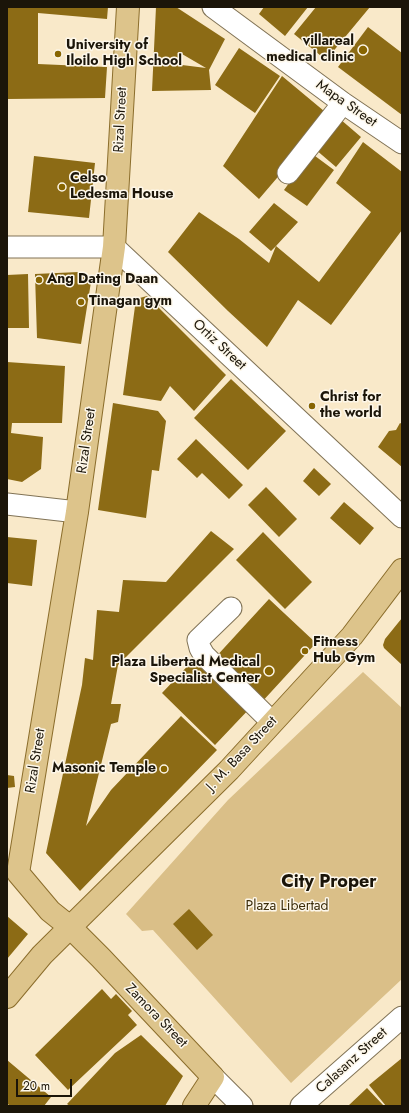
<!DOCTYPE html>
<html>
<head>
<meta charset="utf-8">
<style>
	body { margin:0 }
	#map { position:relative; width:409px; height:1113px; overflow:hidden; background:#f9e9c9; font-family:Jost,sans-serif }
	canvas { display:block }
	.frame { position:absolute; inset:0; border:8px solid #1b1509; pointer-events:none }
	.scale { position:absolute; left:16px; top:1079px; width:56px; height:18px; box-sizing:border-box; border:2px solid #1b1509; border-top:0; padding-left:5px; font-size:12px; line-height:14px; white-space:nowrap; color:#1b1509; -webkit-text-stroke:3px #fdf7ea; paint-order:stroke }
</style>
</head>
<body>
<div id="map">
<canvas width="409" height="1113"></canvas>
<div class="frame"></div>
<div class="scale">20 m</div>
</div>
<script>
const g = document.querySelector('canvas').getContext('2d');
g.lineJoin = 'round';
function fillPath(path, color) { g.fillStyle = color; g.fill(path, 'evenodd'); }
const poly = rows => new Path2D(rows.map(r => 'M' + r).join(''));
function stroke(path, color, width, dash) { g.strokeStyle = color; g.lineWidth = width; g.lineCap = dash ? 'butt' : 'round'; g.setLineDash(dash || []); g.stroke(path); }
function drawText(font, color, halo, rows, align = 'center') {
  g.font = font + ' Jost,sans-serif'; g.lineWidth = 3; g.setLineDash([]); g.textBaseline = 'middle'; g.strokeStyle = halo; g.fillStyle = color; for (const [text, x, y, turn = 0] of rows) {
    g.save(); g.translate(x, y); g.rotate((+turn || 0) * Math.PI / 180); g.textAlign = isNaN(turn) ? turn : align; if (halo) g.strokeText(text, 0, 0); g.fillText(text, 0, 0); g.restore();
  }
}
fillPath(poly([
	[363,672,402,708,402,979,291,1083,153,930,142,931,126,914,228,800]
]), '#dabf88');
fillPath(poly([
	[7,7,108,7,107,19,38,13,38,64,107,67,105,98,7,99],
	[156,7,176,7,225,39,209,70,211,90,152,91],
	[182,54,206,68,182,65],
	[264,7,308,7,285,36,259,14],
	[316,7,370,7,326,60,294,34],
	[368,27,402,53,402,115,338,67],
	[239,48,280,76,255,113,215,85],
	[282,76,330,116,259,199,223,166],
	[340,119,361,137,336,167,315,149],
	[363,142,402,172,402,230,331,325,298,300,267,347,228,311,168,252,199,212,239,239,269,263,276,246,271,251,249,232,274,203,298,222,276,246,319,282,371,212,336,183],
	[311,153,334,170,307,206,284,190],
	[34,156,95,163,89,218,28,212],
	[79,272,86,275,91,282,81,344,37,338,35,274],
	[28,274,29,328,7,328,7,275],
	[147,296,226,375,194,411,170,386,161,401,123,395,136,299],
	[7,362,65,366,62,423,12,423,11,433,43,437,41,469,22,482,7,479],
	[231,379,286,431,248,470,194,418],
	[113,403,158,411,166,421,159,471,152,470,146,518,98,510],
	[400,423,402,424,402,467,378,447,389,431,396,430],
	[196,439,243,485,229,499,202,473,197,478,177,459],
	[314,468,331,484,319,496,303,481],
	[266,487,297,519,279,537,248,505],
	[344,502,374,528,360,545,330,518],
	[211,531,234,549,118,665,111,704,121,704,118,722,111,724,86,826,111,790,181,716,217,750,80,891,46,853,82,685,85,658,93,660,97,610,119,612,123,580,166,582],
	[263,532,312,582,285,609,236,560],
	[7,537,37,540,32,586,7,583],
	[269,599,316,643,260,704,213,660],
	[402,618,402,665,384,648,383,645,385,639],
	[199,654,252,706,215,745,162,693],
	[7,775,14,776,15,787,7,788],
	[189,909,213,935,197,950,173,924],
	[7,916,28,934,7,959],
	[102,989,111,999,116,994,132,1011,128,1015,137,1025,68,1090,35,1055],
	[141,1035,183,1076,165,1106,70,1106,67,1104,115,1053],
	[402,1058,402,1106,386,1106,369,1085],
	[7,1060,51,1097,44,1106,10,1106,7,1103],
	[367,1088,384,1106,348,1106]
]), '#8c6b15');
const minor = poly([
	[213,7,343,103,402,143],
	[288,173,343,103],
	[7,247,114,247,402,517],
	[7,504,77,512],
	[231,608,198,640,200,648,204,655,272,722],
	[213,1077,242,1106],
	[301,1106,402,1017]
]);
const major = poly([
	[128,7,114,247,77,512,18,873,50,911,70,927,101,958,213,1077,194,1106],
	[7,997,42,955,229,770,352,636,402,570]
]);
stroke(minor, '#817356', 23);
stroke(major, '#8b6d2b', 24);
stroke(minor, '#fff', 21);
stroke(major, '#ddc48b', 22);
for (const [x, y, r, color] of [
	[363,50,5,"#886501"],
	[58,54,4,"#886501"],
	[62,187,4,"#886501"],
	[39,280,4,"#886501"],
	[81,302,4,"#886501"],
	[312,406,4,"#886501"],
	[305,651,4,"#886501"],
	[269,671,5,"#886501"],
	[164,769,4,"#886501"]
]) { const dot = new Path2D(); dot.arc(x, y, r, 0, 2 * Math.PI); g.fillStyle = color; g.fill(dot); stroke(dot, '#fdf7ea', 1.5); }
drawText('bold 14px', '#1b1509', '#fdf7ea', [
	["villareal",354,42,"right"],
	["medical clinic",354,58,"right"],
	["University of",66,46],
	["Iloilo High School",66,62],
	["Celso",70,179],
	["Ledesma House",70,195],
	["Ang Dating Daan",47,280],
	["Tinagan gym",89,302],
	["Christ for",320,398],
	["the world",320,414],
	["Fitness",313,643],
	["Hub Gym",313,659],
	["Plaza Libertad Medical",260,663,"right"],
	["Specialist Center",260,679,"right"],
	["Masonic Temple",156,769,"right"]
], 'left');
drawText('14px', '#1b1509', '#fdf7ea', [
	["Mapa Street",346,104,35],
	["Rizal Street",121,120,-87],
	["Ortiz Street",219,345,43],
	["Rizal Street",87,441,-82],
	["J. M. Basa Street",242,754,-47],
	["Rizal Street",36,761,-81],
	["Zamora Street",156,1016,46],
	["Calasanz Street",352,1061,-42]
]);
drawText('14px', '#3b2c09', '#fdf7ea', [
	["Plaza Libertad",287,907]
]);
drawText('bold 18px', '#1b1509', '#fdf7ea', [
	["City Proper",329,883]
]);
</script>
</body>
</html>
